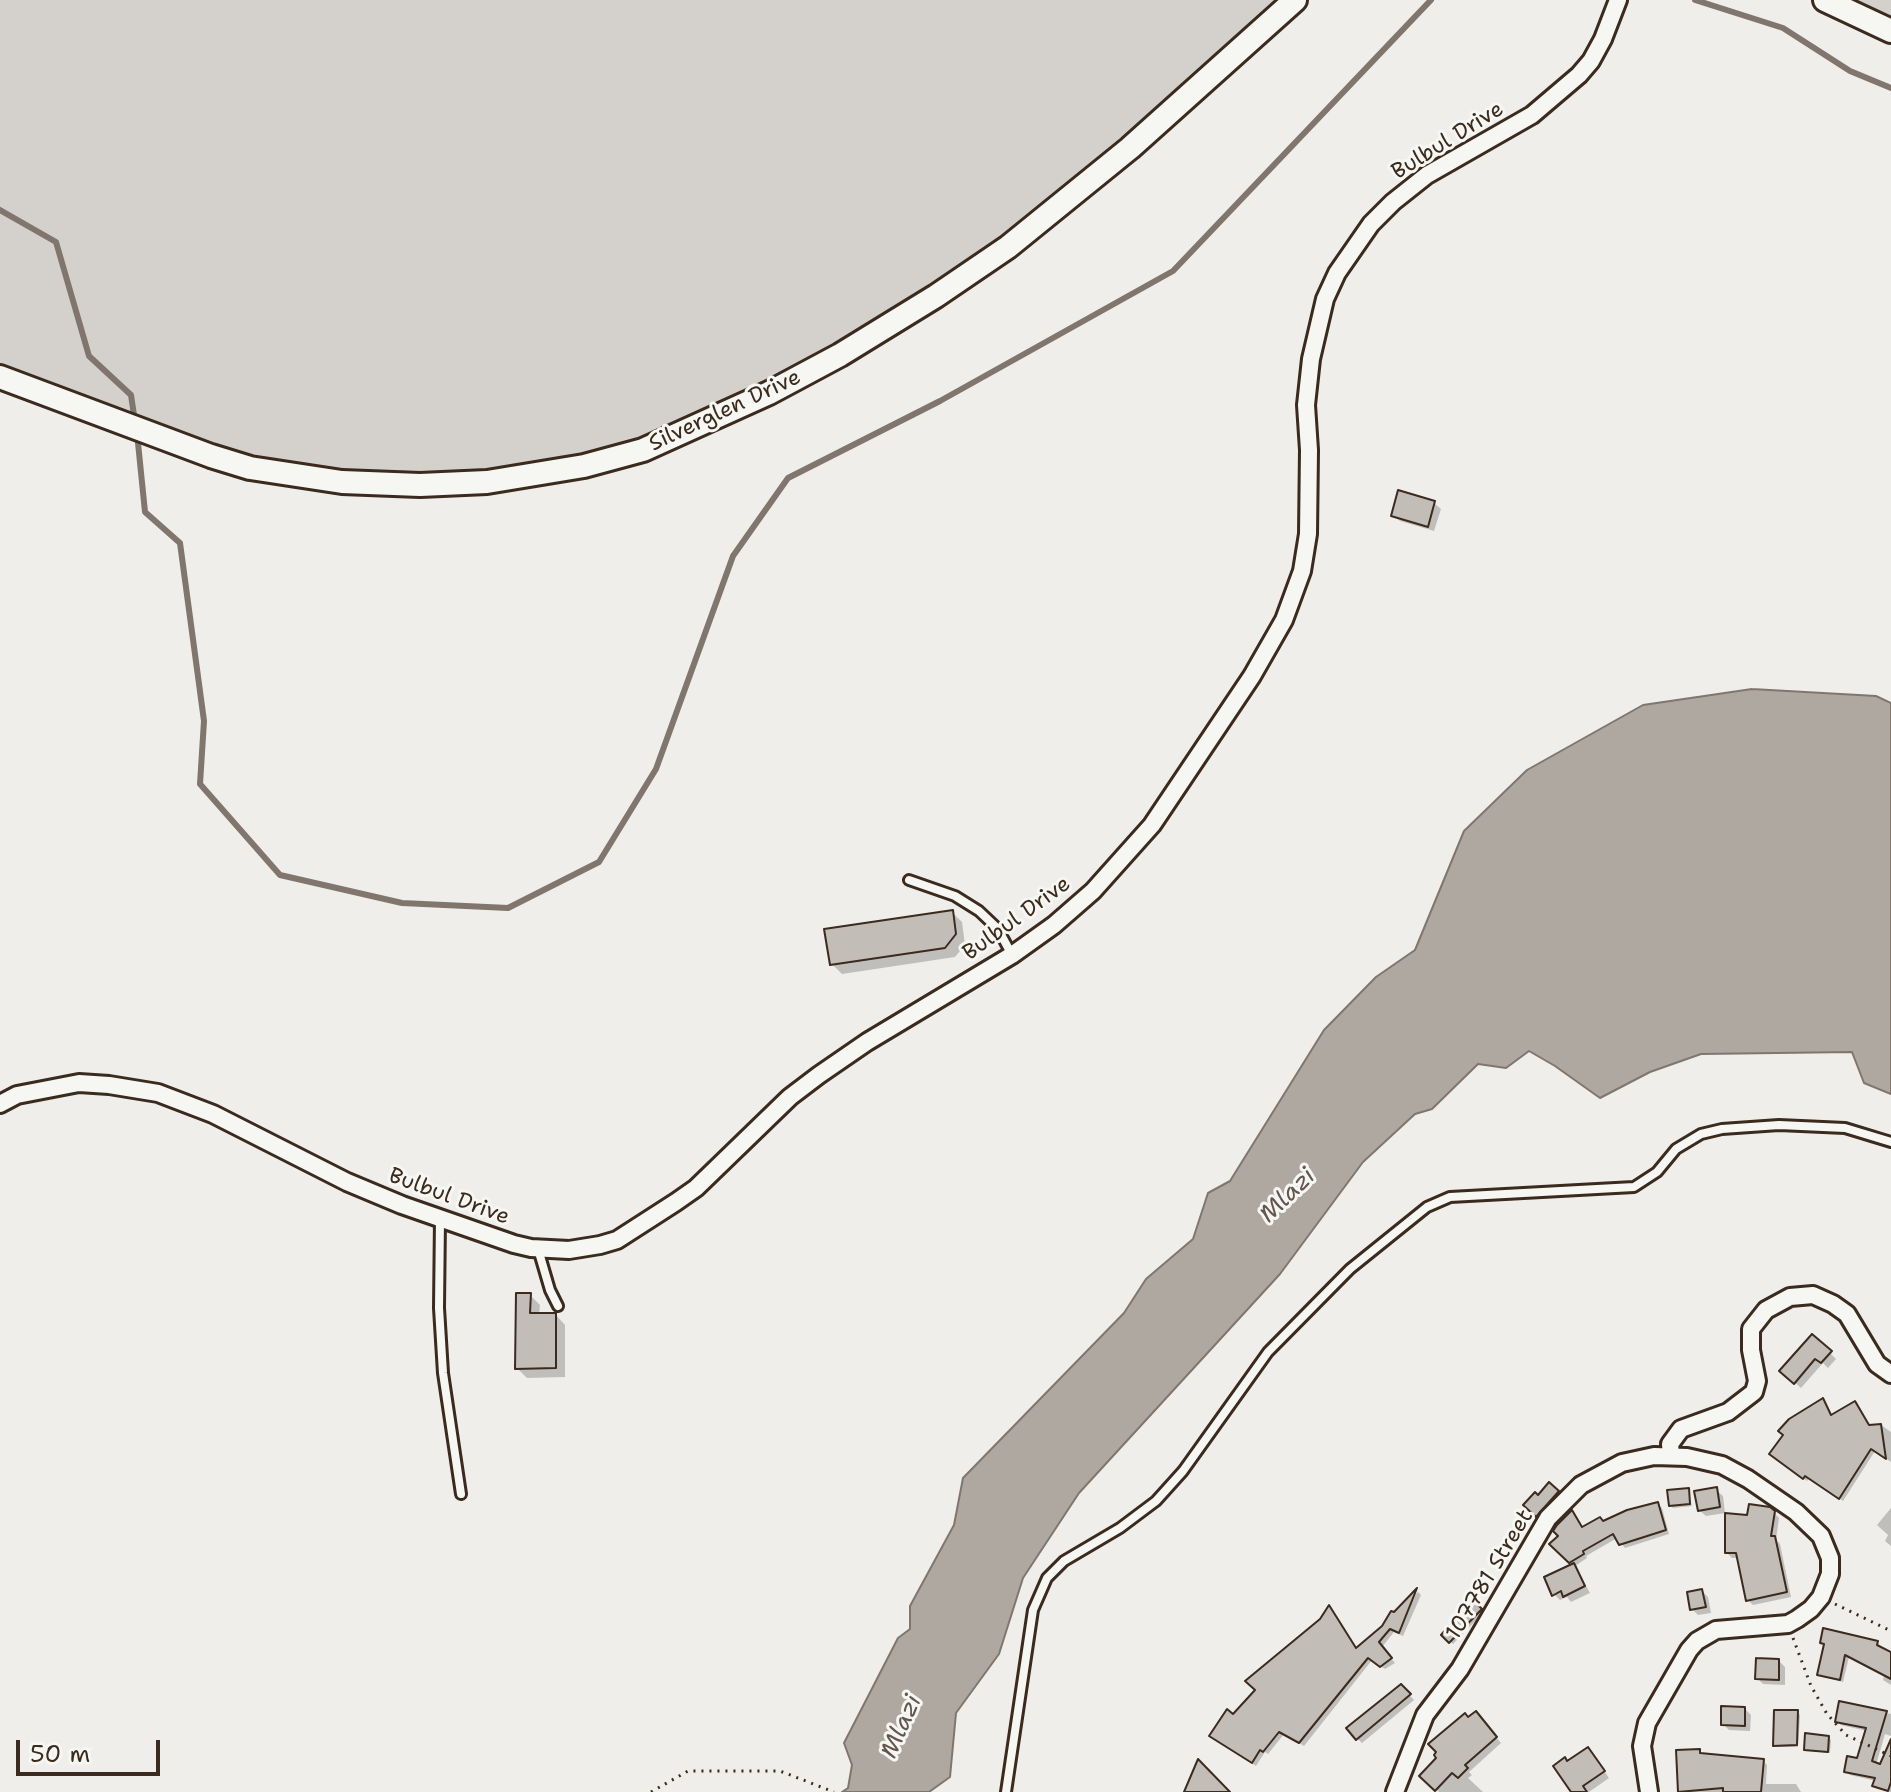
<!DOCTYPE html>
<html>
<head>
<meta charset="utf-8">
<style>
	body { margin:0 }
	#map { position:relative; width:1891px; height:1792px; overflow:hidden; background:#efeeea; font-family:"Shantell Sans",sans-serif }
	canvas { display:block }
	.scale { position:absolute; left:16px; top:1740px; width:144px; height:36px; box-sizing:border-box; border:4px solid #3b2a1e; border-top:0; padding-left:10px; font-size:24px; line-height:28px; white-space:nowrap; color:#3b2a1e; -webkit-text-stroke:6px #f6f6f2; paint-order:stroke }
</style>
</head>
<body>
<div id="map">
<canvas width="1891" height="1792"></canvas>
<div class="scale">50 m</div>
</div>
<script>
const g = document.querySelector('canvas').getContext('2d');
g.lineJoin = 'round';
function fillPath(path, color) { g.fillStyle = color; g.fill(path, 'evenodd'); }
const poly = rows => new Path2D(rows.map(r => 'M' + r).join(''));
function stroke(path, color, width, dash) { g.strokeStyle = color; g.lineWidth = width; g.lineCap = dash ? 'butt' : 'round'; g.setLineDash(dash || []); g.stroke(path); }
function drawText(font, color, halo, rows, align = 'center') {
  g.font = font + ' "Shantell Sans",sans-serif'; g.lineWidth = 6; g.setLineDash([]); g.textBaseline = 'middle'; g.strokeStyle = halo; g.fillStyle = color; for (const [text, x, y, turn = 0] of rows) {
    g.save(); g.translate(x, y); g.rotate((+turn || 0) * Math.PI / 180); g.textAlign = isNaN(turn) ? turn : align; if (halo) g.strokeText(text, 0, 0); g.fillText(text, 0, 0); g.restore();
  }
}
fillPath(poly([
	[0,0,1293,0,1008,246,686,432,480,480,277,470,0,374],
	[1830,0,1891,0,1891,28]
]), '#d4d1cc');
const water = poly([
	[1752,689,1876,696,1891,703,1891,1094,1864,1083,1852,1052,1701,1054,1650,1072,1600,1098,1555,1066,1529,1051,1506,1068,1478,1064,1432,1109,1415,1114,1363,1162,1280,1274,1079,1493,1023,1578,999,1654,956,1713,950,1777,929,1792,842,1792,848,1788,852,1765,844,1743,898,1638,910,1629,910,1606,954,1525,963,1478,1124,1313,1146,1279,1193,1239,1208,1193,1230,1181,1324,1030,1376,977,1415,950,1464,831,1527,770,1643,705,1752,689]
]);
fillPath(water, '#afa8a1');
stroke(water, '#81766d', 2);
fillPath(poly([
	[1434,503,1441,509,1434,531,1400,521,1393,515],
	[952,912,962,922,965,945,955,957,842,974,832,964],
	[530,1295,540,1305,539,1315,556,1315,565,1325,565,1377,527,1378,517,1368],
	[1830,1353,1836,1359,1828,1368,1823,1363,1801,1388,1782,1371],
	[1832,1417,1870,1427,1881,1425,1891,1432,1891,1462,1875,1451,1843,1501,1809,1478,1807,1481,1775,1458],
	[1549,1485,1564,1499,1543,1521,1532,1511],
	[1688,1490,1692,1506,1673,1508,1670,1505],
	[1716,1490,1723,1496,1725,1513,1706,1516,1699,1510],
	[1657,1504,1662,1508,1669,1534,1625,1548,1617,1538,1586,1556,1587,1558,1575,1566,1590,1593,1571,1602,1567,1597,1560,1600,1554,1594,1573,1565,1552,1544,1582,1529],
	[1891,1508,1891,1546,1885,1541,1888,1535,1877,1525],
	[1774,1513,1779,1518,1776,1540,1780,1544,1791,1597,1753,1605,1748,1600,1739,1558,1732,1558,1727,1553,1749,1517],
	[1702,1591,1708,1597,1711,1613,1698,1615,1692,1609],
	[1418,1592,1421,1595,1403,1636,1394,1632,1382,1647,1395,1663,1385,1669,1372,1660,1304,1746,1284,1734,1268,1754,1265,1752,1256,1766,1215,1739,1233,1716,1357,1650],
	[1472,1602,1483,1613,1453,1644,1444,1635],
	[1822,1642,1877,1643,1891,1659,1891,1685,1883,1680,1884,1676,1849,1657,1843,1682,1823,1677,1819,1674,1825,1646],
	[1779,1661,1785,1667,1785,1685,1763,1684,1757,1678],
	[1401,1686,1414,1700,1362,1743,1357,1738],
	[1841,1703,1891,1714,1891,1736,1885,1734,1876,1765,1891,1770,1891,1792,1878,1789,1874,1785,1876,1781,1850,1775,1846,1771,1858,1761,1867,1731,1841,1725,1837,1721],
	[1745,1709,1751,1715,1750,1731,1729,1730,1723,1724],
	[1797,1712,1800,1715,1798,1747,1778,1747,1775,1745],
	[1468,1719,1481,1719,1501,1743,1469,1772,1472,1775,1468,1778,1483,1792,1439,1792,1422,1776],
	[1828,1738,1831,1740,1830,1753,1809,1751,1806,1749],
	[1699,1751,1704,1756,1763,1761,1767,1765,1766,1784,1796,1784,1801,1792,1681,1792],
	[1594,1756,1609,1778,1589,1792,1574,1792,1568,1763]
]), '#0003');
stroke(poly([
	[1695,0,1783,28,1850,71,1891,88],
	[0,210,56,242,89,356,131,395,135,422],
	[137,433,145,512,180,543,204,721,200,784,280,875,402,903,508,908,599,862,656,769,733,556,788,478,940,401,1173,271,1431,0]
]), '#81766d', 6);
const building = poly([
	[1398,490,1435,501,1428,527,1391,516,1398,490],
	[953,910,956,934,945,948,830,965,824,929,953,910],
	[516,1293,531,1293,530,1313,556,1313,556,1368,515,1369,516,1293],
	[1812,1334,1832,1351,1821,1363,1815,1359,1794,1384,1779,1371,1812,1334],
	[1823,1398,1831,1415,1855,1401,1869,1425,1881,1424,1886,1459,1871,1449,1839,1499,1805,1476,1803,1479,1769,1454,1783,1435,1778,1431,1789,1419,1823,1398],
	[1549,1482,1559,1491,1536,1517,1523,1505,1535,1492,1538,1495,1549,1482],
	[1717,1487,1720,1507,1698,1511,1694,1491,1717,1487],
	[1689,1488,1690,1504,1669,1506,1667,1490,1689,1488],
	[1658,1502,1666,1530,1619,1545,1613,1534,1583,1551,1584,1554,1569,1563,1549,1544,1558,1536,1553,1531,1557,1525,1572,1510,1582,1527,1600,1517,1603,1521,1627,1510,1658,1502],
	[1749,1504,1770,1507,1775,1511,1771,1536,1775,1536,1787,1592,1746,1601,1736,1553,1725,1553,1725,1513,1747,1515,1749,1504],
	[1574,1563,1585,1586,1563,1597,1561,1591,1552,1596,1544,1577,1574,1563],
	[1417,1588,1399,1633,1390,1629,1379,1642,1392,1658,1380,1667,1368,1658,1299,1743,1279,1732,1263,1752,1260,1750,1252,1763,1209,1736,1227,1709,1233,1714,1255,1690,1245,1681,1320,1619,1329,1605,1356,1648,1382,1626,1391,1611,1394,1612,1417,1588],
	[1702,1589,1706,1607,1690,1610,1687,1592,1702,1589],
	[1472,1599,1482,1609,1449,1643,1441,1635,1472,1599],
	[1823,1628,1878,1641,1877,1645,1891,1652,1891,1679,1845,1655,1840,1680,1817,1675,1824,1644,1820,1643,1823,1628],
	[1756,1658,1779,1659,1779,1680,1755,1679,1756,1658],
	[1401,1684,1411,1694,1356,1740,1346,1728,1401,1684],
	[1839,1701,1887,1711,1872,1761,1880,1764,1891,1739,1891,1782,1888,1791,1872,1786,1875,1778,1844,1772,1847,1756,1857,1758,1866,1728,1835,1722,1839,1701],
	[1721,1706,1745,1707,1745,1726,1721,1725,1721,1706],
	[1774,1710,1798,1710,1797,1745,1773,1746,1774,1710],
	[1476,1711,1497,1737,1465,1765,1468,1768,1458,1778,1452,1773,1435,1791,1419,1776,1436,1758,1434,1755,1436,1752,1428,1744,1465,1713,1468,1717,1476,1711],
	[1805,1733,1829,1736,1828,1752,1804,1750,1805,1733],
	[1588,1747,1605,1771,1583,1786,1587,1792,1571,1792,1553,1766,1565,1757,1567,1761,1588,1747],
	[1700,1749,1700,1753,1764,1759,1761,1792,1723,1792,1723,1788,1678,1792,1676,1750,1700,1749],
	[1198,1759,1230,1792,1184,1792,1198,1759]
]);
fillPath(building, '#c2bdb7');
stroke(building, '#3b2a1e', 2);
const lane = poly([
	[909,880,955,896,979,911,998,929,1012,955],
	[440,1219,439,1308,443,1373,461,1494],
	[538,1249,550,1290,558,1306],
	[1006,1792,1033,1610,1047,1578,1064,1561,1120,1528,1156,1501,1183,1471,1268,1352,1350,1269,1427,1207,1450,1197,1634,1187,1657,1172,1676,1149,1701,1134,1722,1129,1779,1125,1845,1128,1891,1142]
]);
const street = poly([
	[0,1104,17,1095,79,1083,109,1085,158,1093,213,1114,347,1182,402,1205,514,1244,531,1248,569,1250,600,1245,617,1240,676,1202,696,1188,790,1097,819,1075,867,1042,1012,955,1054,925,1093,891,1152,825,1252,676,1284,620,1302,571,1308,534,1309,450,1306,405,1311,359,1325,299,1337,273,1371,224,1393,202,1427,175,1532,115,1579,75,1591,61,1603,39,1618,0],
	[1671,1456,1670,1444,1681,1429,1728,1412,1754,1392,1757,1381,1751,1350,1751,1329,1766,1310,1790,1297,1813,1295,1833,1304,1847,1314,1877,1364,1891,1374],
	[1395,1792,1425,1715,1460,1669,1548,1518,1581,1485,1622,1463,1654,1456,1687,1457,1722,1465,1748,1479,1796,1512,1821,1536,1830,1558,1830,1574,1821,1597,1811,1609,1797,1619,1788,1624,1716,1630,1697,1641,1689,1650,1647,1723,1642,1746,1649,1792]
]);
const secondary = poly([
	[1825,0,1891,31],
	[0,377,211,456,250,468,342,482,420,485,487,482,584,466,643,450,769,393,840,355,936,296,1008,247,1130,148,1295,0]
]);
stroke(lane, '#3b2a1e', 14);
stroke(street, '#3b2a1e', 22);
stroke(secondary, '#3b2a1e', 28);
stroke(poly([
	[1835,1604,1891,1631],
	[1793,1638,1811,1686,1827,1714,1846,1735,1891,1756],
	[651,1792,688,1771,780,1771,834,1792]
]), '#3b2a1e', 3, [2, 6]);
stroke(lane, '#f6f6f2', 8);
stroke(street, '#f6f6f2', 16);
stroke(secondary, '#f6f6f2', 22);
drawText('22px', '#3b2a1e', '#f6f6f2', [
	["Bulbul Drive",1448,141,-32],
	["Silverglen Drive",725,411,-25],
	["Bulbul Drive",1017,919,-36],
	["Bulbul Drive",449,1197,20],
	["107781 Street",1490,1575,-59]
]);
drawText('italic 24px', '#64564c', '#f6f6f2', [
	["Mlazi",1288,1196,-44],
	["Mlazi",902,1727,-66]
]);
</script>
</body>
</html>
